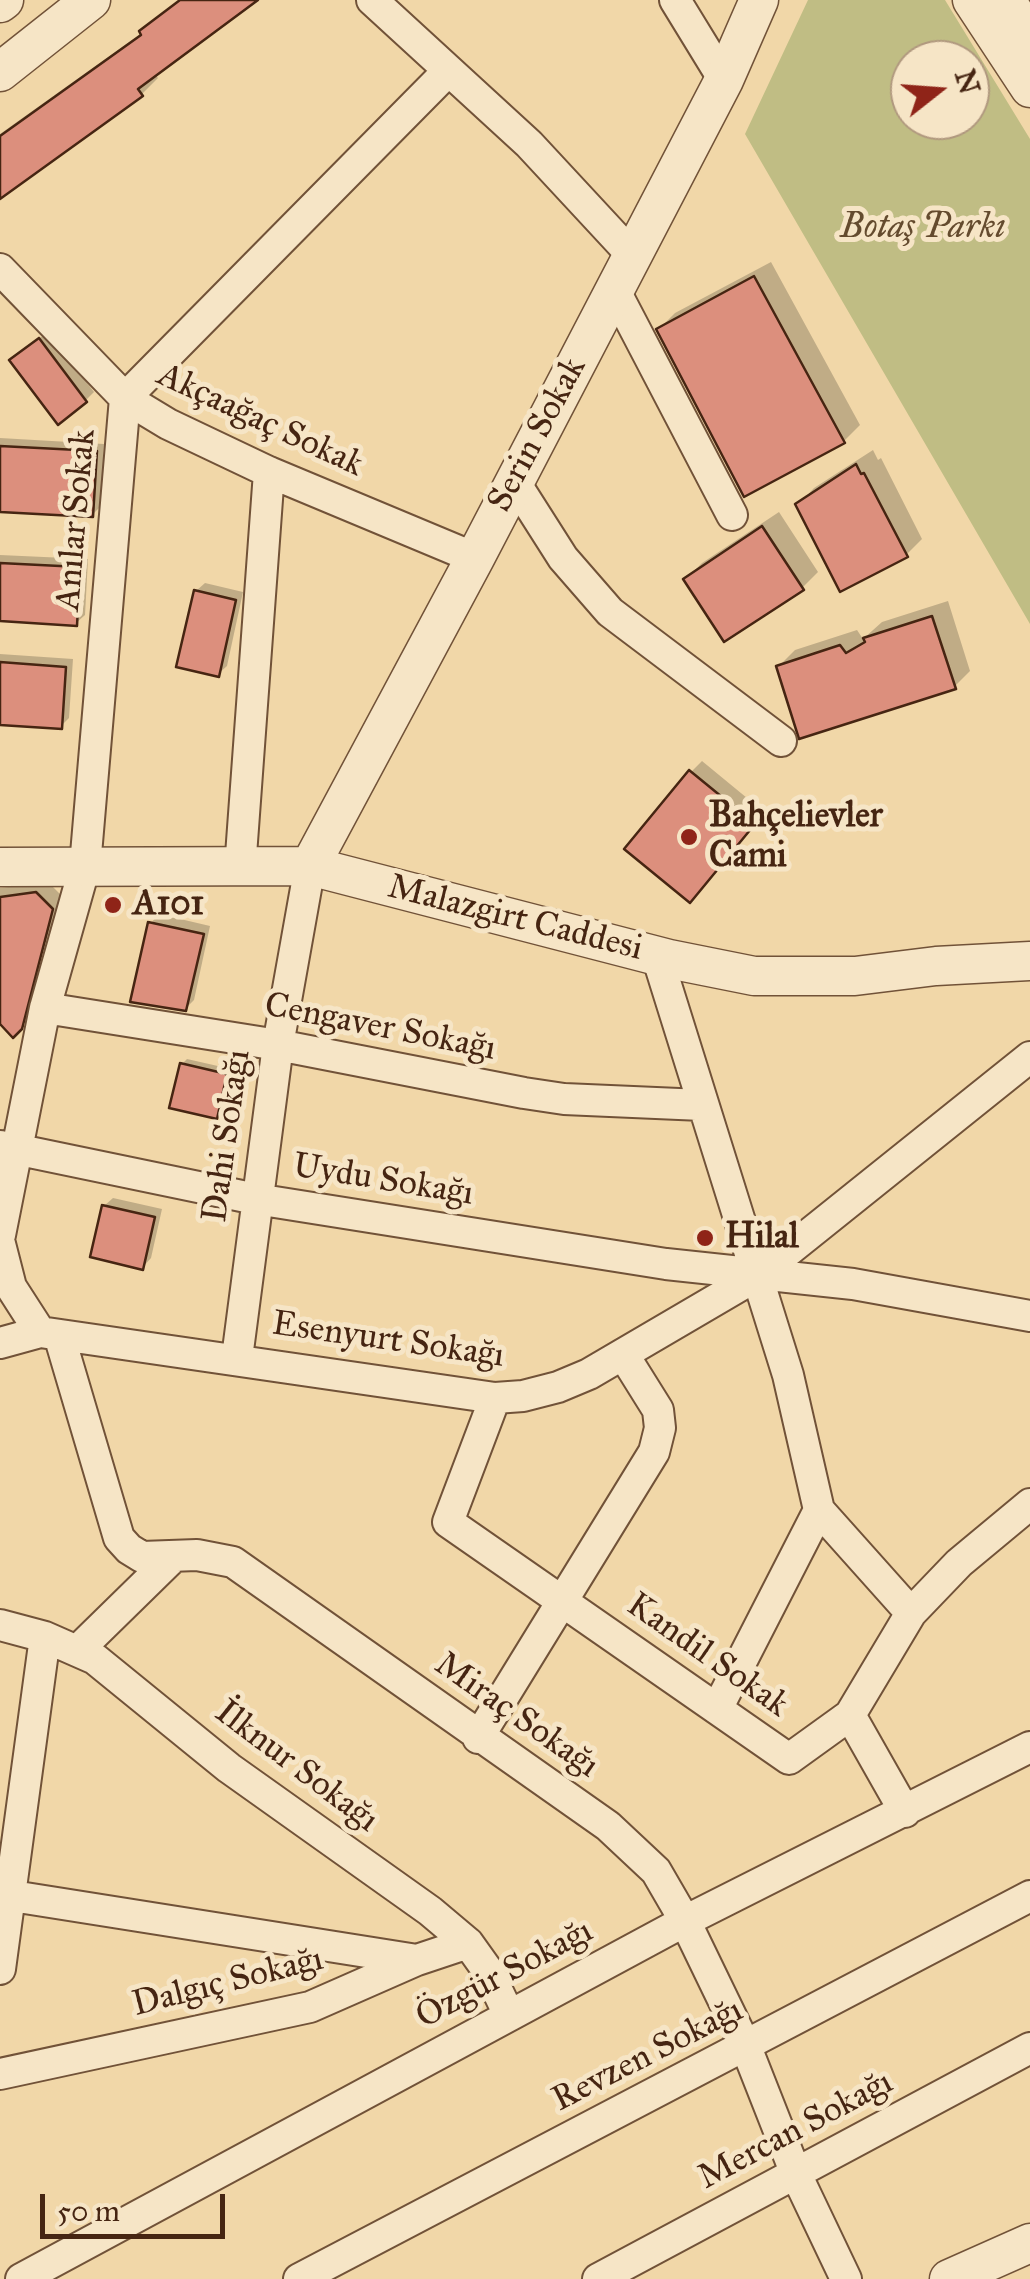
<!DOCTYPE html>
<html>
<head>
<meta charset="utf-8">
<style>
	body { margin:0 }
	#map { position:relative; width:1030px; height:2279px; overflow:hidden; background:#f1d7a8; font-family:"IM FELL Great Primer",serif }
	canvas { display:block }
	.north { position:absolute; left:890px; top:40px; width:100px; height:100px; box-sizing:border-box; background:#f6e5c6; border:2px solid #b0987e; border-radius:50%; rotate:73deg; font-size:28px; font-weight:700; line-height:40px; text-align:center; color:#462512 }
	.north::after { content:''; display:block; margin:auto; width:35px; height:45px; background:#8f2418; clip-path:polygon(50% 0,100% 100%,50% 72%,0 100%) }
	.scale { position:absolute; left:40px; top:2194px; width:185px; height:45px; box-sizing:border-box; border:5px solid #462512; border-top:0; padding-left:12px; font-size:30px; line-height:35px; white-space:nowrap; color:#462512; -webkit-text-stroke:8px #f6e5c6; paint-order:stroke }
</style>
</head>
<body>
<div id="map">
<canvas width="1030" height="2279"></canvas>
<div class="north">N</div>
<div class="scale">50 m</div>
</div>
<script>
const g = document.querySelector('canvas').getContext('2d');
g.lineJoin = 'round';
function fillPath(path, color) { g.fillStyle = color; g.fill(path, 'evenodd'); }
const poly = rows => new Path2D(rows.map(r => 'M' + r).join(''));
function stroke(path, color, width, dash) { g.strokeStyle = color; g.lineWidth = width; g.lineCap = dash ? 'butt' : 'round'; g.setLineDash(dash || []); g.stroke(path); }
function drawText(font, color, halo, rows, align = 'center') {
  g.font = font + ' "IM FELL Great Primer",serif'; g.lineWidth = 10; g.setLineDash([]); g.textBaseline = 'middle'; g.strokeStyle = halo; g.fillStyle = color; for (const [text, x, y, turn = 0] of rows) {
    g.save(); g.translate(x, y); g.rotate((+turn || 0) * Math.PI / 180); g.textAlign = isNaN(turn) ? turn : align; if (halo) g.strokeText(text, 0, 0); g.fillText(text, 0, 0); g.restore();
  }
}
fillPath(poly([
	[808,0,945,0,1030,139,1030,624,745,134],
	[910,60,970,60,970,120,910,120]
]), '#c0bd84');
fillPath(poly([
	[179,0,253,0,154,73,158,78,142,94,0,196,0,134,143,32],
	[771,262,860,425,844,441,659,329,675,313],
	[48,332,94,392,86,400,21,352],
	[0,438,104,444,101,506,92,515,0,510],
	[873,450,878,460,881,458,922,539,906,555,798,505,814,488],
	[779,512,818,572,802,588,686,579,702,563],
	[0,555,88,559,85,615,76,623,0,619],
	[205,583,243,592,227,666,218,674,196,591],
	[948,601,970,671,954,687,779,666,795,650,857,630,863,639,882,622],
	[0,654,73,659,69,718,61,726,0,722],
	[702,761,764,812,701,889,691,772],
	[48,882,63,897,32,1015,13,1034,0,1020,0,888],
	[159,914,210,926,194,1000,185,1009,151,923],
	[187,1059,231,1069,221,1112,216,1117,182,1064],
	[113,1198,162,1209,151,1258,143,1267,104,1206]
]), '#0003');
const building = poly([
	[180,0,258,0,138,89,143,96,0,199,0,136,141,35,139,31,180,0],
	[754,276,845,443,744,497,656,329,754,276],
	[39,338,87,402,58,425,9,360,39,338],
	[0,446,97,451,93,517,0,512,0,446],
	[856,464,861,474,864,473,908,557,840,592,795,504,856,464],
	[762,526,804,590,724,642,683,579,762,526],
	[0,563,80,567,77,626,0,621,0,563],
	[194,590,236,600,219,677,176,667,194,590],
	[932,616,956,689,799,739,776,666,840,645,846,653,865,642,863,638,932,616],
	[0,662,66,667,62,729,0,725,0,662],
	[689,770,755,824,690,903,624,849,689,770],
	[36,892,53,909,22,1029,13,1038,0,1024,0,897,36,892],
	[148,922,204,934,186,1011,130,1002,148,922],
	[180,1063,227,1074,217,1119,169,1108,180,1063],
	[102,1205,155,1217,143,1270,90,1257,102,1205]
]);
fillPath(building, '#dc8f7d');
stroke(building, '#462512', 2.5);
const minor = poly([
	[372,0,529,144,632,255],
	[675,0,724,80],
	[0,269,125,398,168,424,269,472,475,558],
	[614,289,732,515],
	[514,481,563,558,610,612,781,741],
	[240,869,269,472],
	[657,956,788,1375,819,1510,911,1613],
	[45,1008,278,1045,524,1093,564,1099,702,1105],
	[0,1146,256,1199,666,1264,853,1284,1030,1316],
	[0,1235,45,1008,85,866,125,398,448,71],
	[0,1244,11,1287,40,1332],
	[59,1335,119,1538,129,1549,142,1557,197,1555,233,1562,608,1826,656,1871,685,1921,746,2047,796,2174,846,2279],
	[0,1343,40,1332,495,1398,523,1396,558,1387,589,1374,758,1275,1030,1057],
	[237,1358,278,1045,310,866],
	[495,1398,448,1522,789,1759,850,1715,911,1613,959,1563,1030,1504],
	[0,1625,45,1637,95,1659,229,1768,430,1911,468,1943,488,1971,509,2015],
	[78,1650,173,1557],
	[717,1709,819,1510],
	[850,1715,905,1812],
	[478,1738,654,1452,660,1428,658,1410,623,1354],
	[0,1894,417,1960],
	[0,1969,45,1637],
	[0,2074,310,2007,417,1960,468,1943],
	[21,2279,685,1921,1030,1747],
	[299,2279,1030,1896],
	[598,2279,1030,2048]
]);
const tertiary = poly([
	[972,0,1030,88],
	[1006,0,1030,38],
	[0,3,4,0],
	[0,72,91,0],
	[310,866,475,558,724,80,759,0],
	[0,867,310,866,669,959,754,976,855,976,936,966,1030,961],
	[949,2279,1030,2243]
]);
stroke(minor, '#715238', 34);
stroke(tertiary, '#715238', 41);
stroke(minor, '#f6e5c6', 30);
stroke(tertiary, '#f6e5c6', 38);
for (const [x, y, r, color] of [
	[689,837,10,"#8f2418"],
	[113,905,10,"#8f2418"],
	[705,1238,10,"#8f2418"]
]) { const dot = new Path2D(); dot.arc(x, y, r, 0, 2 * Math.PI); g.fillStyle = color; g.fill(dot); stroke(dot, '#f6e5c6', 4); }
drawText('italic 35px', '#644b2e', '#f6e5c6', [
	["Botaş Parkı",923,228]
]);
drawText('35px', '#462512', '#f6e5c6', [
	["Akçaağaç Sokak",260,421,25],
	["Serin Sokak",538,435,-62],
	["Anılar Sokak",77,520,-85],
	["Malazgirt Caddesi",515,919,14],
	["Cengaver Sokağı",380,1028,11],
	["Dahi Sokağı",228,1136,-82],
	["Uydu Sokağı",383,1181,9],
	["Esenyurt Sokağı",388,1341,8],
	["Kandil Sokak",707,1656,35],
	["Miraç Sokağı",516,1716,35],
	["İlknur Sokağı",296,1767,37],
	["Özgür Sokağı",505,1975,-28],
	["Dalgıç Sokağı",228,1983,-14],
	["Revzen Sokağı",648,2056,-27],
	["Mercan Sokağı",796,2131,-28]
]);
drawText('bold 35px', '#462512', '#f6e5c6', [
	["Bahçelievler",709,817],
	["Cami",709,857],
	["A101",133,905],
	["Hilal",725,1238]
], 'left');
</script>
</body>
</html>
